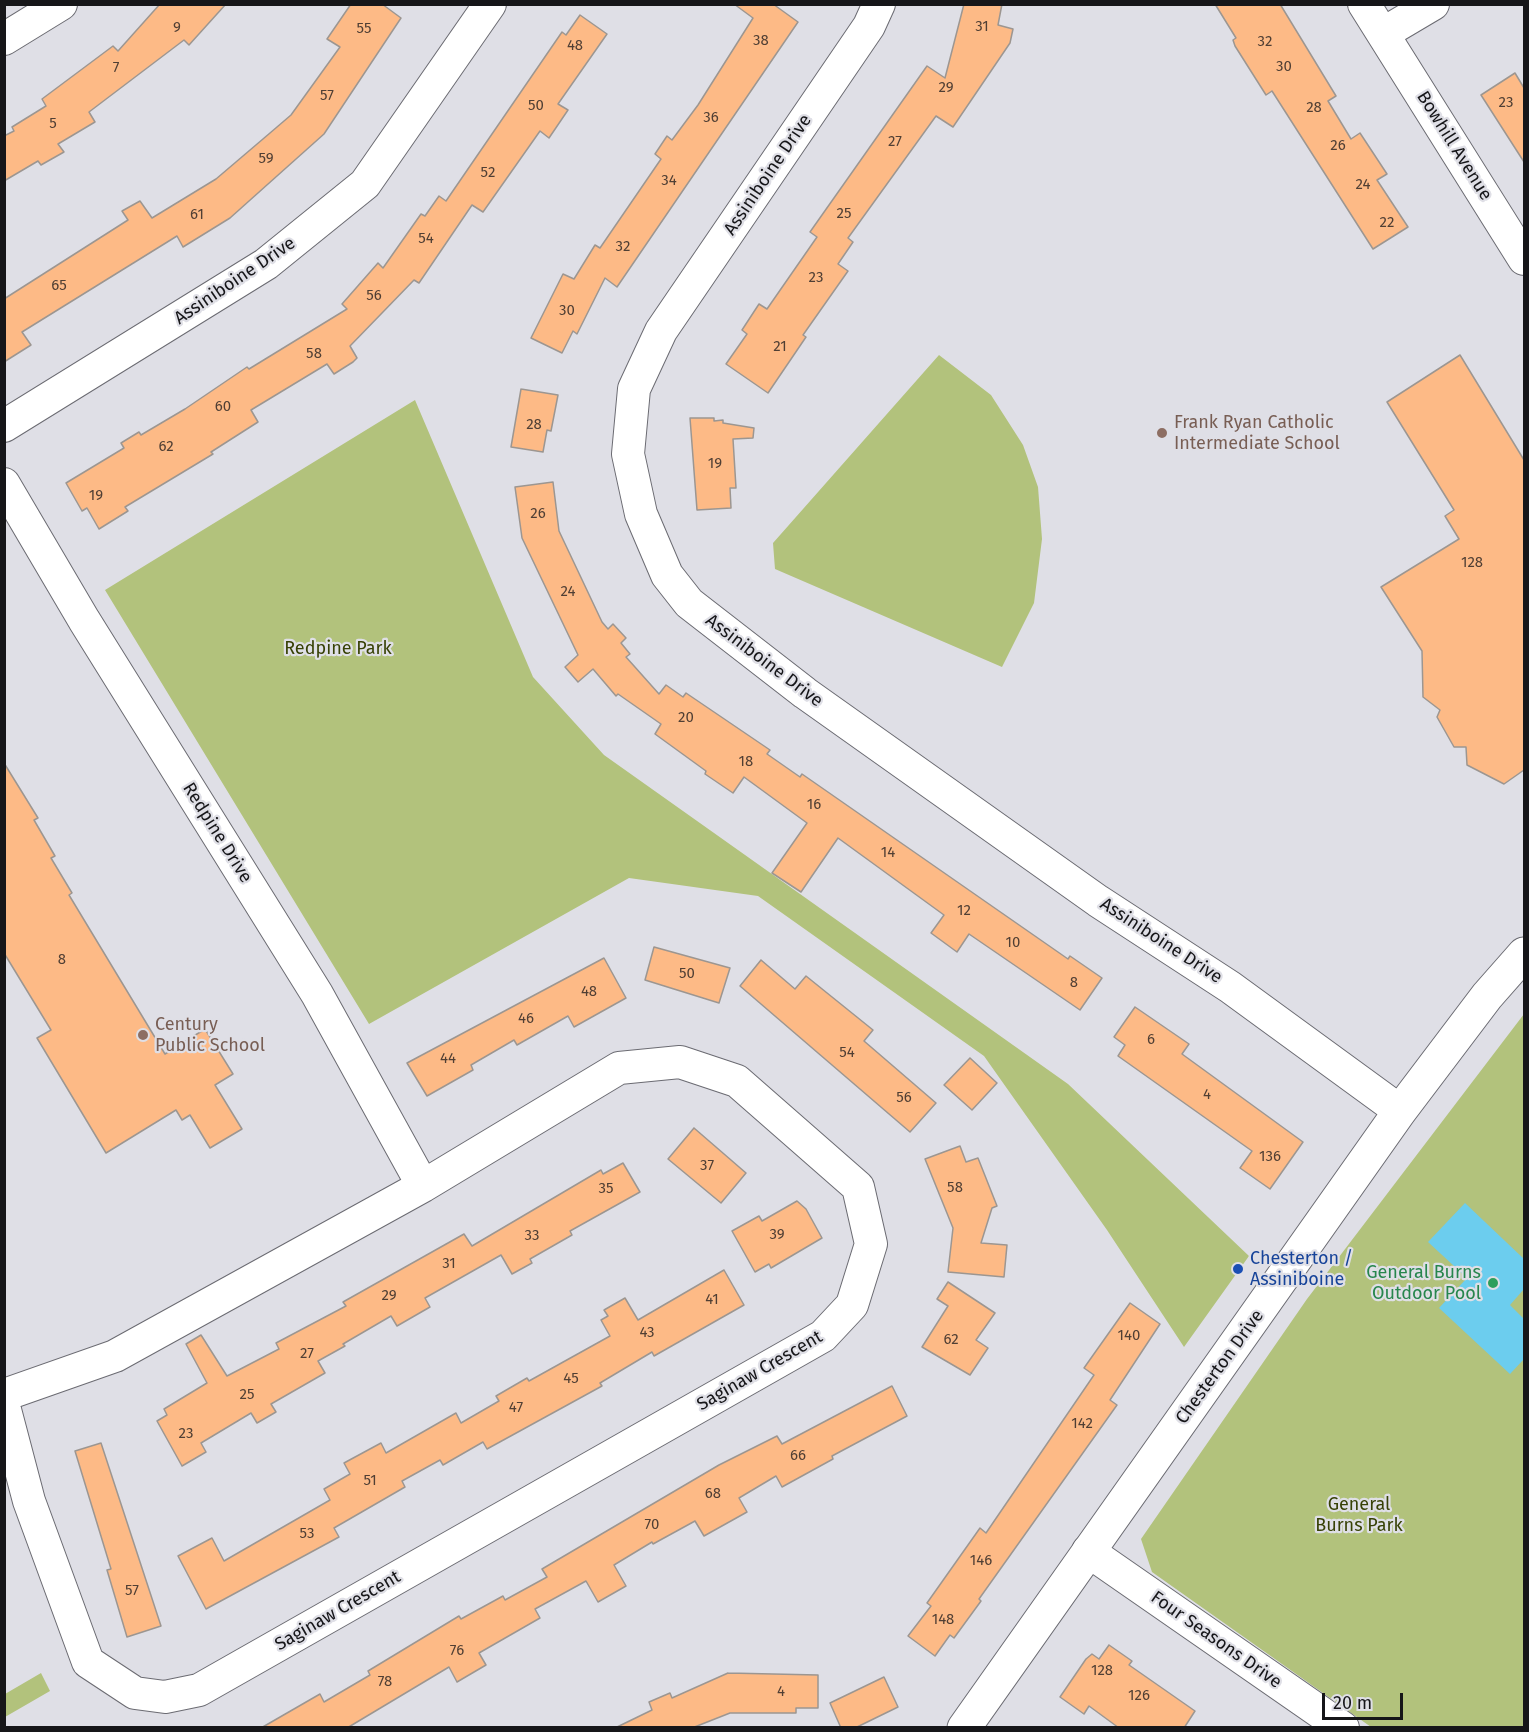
<!DOCTYPE html>
<html>
<head>
<meta charset="utf-8">
<style>
	body { margin:0 }
	#map { position:relative; width:1529px; height:1732px; overflow:hidden; background:#dfdfe6; font-family:"Fira Sans",sans-serif }
	canvas { display:block }
	.frame { position:absolute; inset:0; border:6px solid #161619; pointer-events:none }
	.scale { position:absolute; left:1322px; top:1693px; width:81px; height:27px; box-sizing:border-box; border:3px solid #161619; border-top:0; padding-left:8px; font-size:18px; line-height:21px; white-space:nowrap; color:#161619; -webkit-text-stroke:4px #dfdfe6; paint-order:stroke }
</style>
</head>
<body>
<div id="map">
<canvas width="1529" height="1732"></canvas>
<div class="frame"></div>
<div class="scale">20 m</div>
</div>
<script>
const g = document.querySelector('canvas').getContext('2d');
g.lineJoin = 'round';
function fillPath(path, color) { g.fillStyle = color; g.fill(path, 'evenodd'); }
const poly = rows => new Path2D(rows.map(r => 'M' + r).join(''));
function stroke(path, color, width, dash) { g.strokeStyle = color; g.lineWidth = width; g.lineCap = dash ? 'butt' : 'round'; g.setLineDash(dash || []); g.stroke(path); }
function drawText(font, color, halo, rows, align = 'center') {
  g.font = font + ' "Fira Sans",sans-serif'; g.lineWidth = 4.5; g.setLineDash([]); g.textBaseline = 'middle'; g.strokeStyle = halo; g.fillStyle = color; for (const [text, x, y, turn = 0] of rows) {
    g.save(); g.translate(x, y); g.rotate((+turn || 0) * Math.PI / 180); g.textAlign = isNaN(turn) ? turn : align; if (halo) g.strokeText(text, 0, 0); g.fillText(text, 0, 0); g.restore();
  }
}
fillPath(poly([
	[939,355,991,395,1023,445,1038,487,1042,539,1034,603,1002,667,775,569,773,543],
	[415,400,533,677,604,755,1068,1084,1249,1256,1184,1347,1107,1230,984,1056,758,896,629,878,369,1024,105,590],
	[1524,1014,1524,1727,1371,1727,1152,1572,1141,1539,1307,1299],
	[41,1673,50,1691,5,1717,5,1694]
]), '#b2c27c');
fillPath(poly([
	[1465,1203,1524,1259,1524,1289,1510,1305,1524,1319,1524,1359,1510,1374,1439,1308,1467,1278,1428,1242]
]), '#6ccdee');
const building = poly([
	[160,4,226,4,189,45,184,40,89,112,95,122,58,144,64,152,41,165,38,161,4,181,4,136,14,131,12,127,46,106,42,99,113,46,118,51,160,4],
	[351,4,382,4,401,18,324,134,230,218,183,247,177,236,22,332,31,345,4,362,4,299,128,220,122,211,140,201,152,218,216,179,270,133,291,115,340,47,327,39,351,4],
	[734,4,773,4,798,22,617,287,605,278,577,334,573,331,562,353,531,338,563,274,574,279,595,245,600,248,661,159,655,154,667,136,672,140,698,105,753,18,734,4],
	[964,4,1002,4,998,25,1013,29,1010,43,953,127,936,116,848,238,853,242,838,264,848,271,803,335,806,337,768,393,726,364,747,334,742,330,759,304,767,309,817,237,810,232,927,66,945,78,964,4],
	[1215,4,1280,4,1336,96,1328,101,1351,139,1360,133,1387,174,1377,180,1408,227,1373,249,1272,91,1266,95,1235,46,1233,40,1236,38,1215,4],
	[580,15,607,34,558,104,568,110,549,138,540,131,483,212,472,205,419,283,414,280,350,346,357,358,353,362,334,374,327,364,251,410,258,422,211,452,213,454,125,507,128,511,99,529,87,508,82,511,66,483,124,448,121,443,139,432,141,435,185,409,247,367,249,369,347,309,342,304,378,263,383,268,421,214,425,216,439,196,446,201,562,32,566,35,580,15],
	[1515,73,1524,88,1524,162,1481,95,1515,73],
	[1460,355,1524,460,1524,770,1504,784,1467,765,1466,747,1454,747,1437,717,1440,710,1423,697,1422,651,1381,587,1459,539,1445,516,1454,510,1387,402,1460,355],
	[521,389,558,395,551,431,547,430,543,452,511,447,521,389],
	[690,418,714,418,714,421,723,420,723,423,754,428,753,438,733,439,736,488,730,488,731,508,697,510,690,418],
	[553,482,559,531,602,622,608,629,613,624,626,638,621,643,630,654,626,657,659,694,666,685,683,697,686,693,770,750,767,754,800,777,802,774,1068,959,1070,956,1102,978,1080,1010,969,934,957,952,931,933,944,915,838,838,801,892,772,873,807,823,744,777,733,793,705,774,706,771,655,734,661,724,618,694,616,696,593,669,578,682,565,667,578,655,522,538,515,487,553,482],
	[4,763,38,818,34,820,55,856,51,858,72,893,69,895,165,1054,205,1029,233,1074,215,1085,242,1129,210,1148,190,1115,182,1120,176,1110,106,1153,37,1038,51,1030,4,953,4,763],
	[654,947,730,968,719,1003,645,980,654,947],
	[604,958,626,998,574,1027,568,1016,517,1045,514,1040,471,1065,473,1070,427,1096,407,1063,604,958],
	[761,960,795,989,806,976,873,1030,864,1041,936,1103,910,1132,740,986,761,960],
	[1135,1007,1189,1044,1182,1054,1303,1142,1270,1189,1240,1168,1252,1151,1118,1056,1125,1045,1114,1037,1135,1007],
	[970,1058,997,1083,972,1110,944,1085,970,1058],
	[694,1128,746,1173,721,1203,668,1159,694,1128],
	[960,1146,966,1162,978,1158,997,1206,992,1208,981,1243,1007,1245,1004,1277,948,1272,953,1228,925,1159,960,1146],
	[623,1163,640,1192,570,1231,572,1235,530,1259,532,1263,512,1274,501,1255,425,1298,430,1307,397,1326,391,1316,343,1344,345,1346,318,1361,325,1373,271,1404,276,1412,257,1423,251,1413,201,1443,206,1452,182,1466,157,1421,167,1415,164,1409,207,1383,186,1344,201,1335,227,1376,279,1349,276,1343,346,1306,343,1302,464,1234,472,1246,601,1170,603,1174,623,1163],
	[797,1201,806,1209,822,1238,771,1268,769,1264,755,1272,732,1231,759,1216,762,1221,797,1201],
	[724,1270,744,1305,654,1356,652,1352,600,1383,602,1386,487,1449,483,1442,443,1465,440,1460,402,1481,405,1487,334,1528,339,1537,206,1609,178,1556,212,1538,224,1561,330,1500,324,1489,350,1474,344,1463,381,1443,386,1453,456,1413,461,1423,499,1401,496,1396,527,1378,529,1381,610,1336,601,1320,608,1316,604,1310,625,1298,638,1320,724,1270],
	[948,1282,995,1313,976,1340,988,1348,970,1375,922,1347,948,1306,937,1299,948,1282],
	[1130,1303,1160,1324,1110,1400,1117,1405,979,1599,981,1601,954,1638,950,1635,935,1656,908,1636,931,1606,927,1603,980,1528,986,1533,1094,1375,1084,1368,1130,1303],
	[892,1386,907,1416,832,1456,833,1459,782,1487,776,1476,739,1498,747,1512,704,1536,695,1521,653,1544,652,1542,614,1565,626,1586,598,1602,586,1581,535,1609,540,1618,479,1653,486,1665,457,1682,449,1667,347,1728,261,1728,320,1694,324,1702,370,1675,368,1671,459,1616,461,1619,503,1596,505,1600,547,1577,542,1569,719,1465,777,1436,782,1444,892,1386],
	[101,1443,161,1626,127,1637,107,1570,111,1569,75,1451,101,1443],
	[1109,1645,1132,1661,1129,1665,1195,1711,1184,1728,1119,1728,1089,1706,1084,1714,1060,1697,1086,1659,1092,1654,1099,1659,1109,1645],
	[728,1673,818,1675,818,1708,796,1708,796,1713,730,1713,692,1728,615,1728,652,1710,649,1702,670,1693,672,1698,728,1673],
	[884,1677,898,1707,855,1728,841,1728,830,1703,884,1677]
]);
fillPath(building, '#fdba86');
stroke(building, '#9c9691', 1.5);
const street = poly([
	[879,4,869,26,661,331,634,389,628,454,641,514,667,575,689,603,805,693,1098,901,1230,987,1400,1111],
	[1364,4,1524,259],
	[1384,33,1433,4],
	[4,39,61,4],
	[4,426,266,264,365,184,490,4],
	[4,484,84,620,317,994,423,1186],
	[4,1395,115,1356,423,1186,619,1068,680,1062,737,1081,858,1187,871,1244,852,1305,823,1336,199,1690,165,1697,135,1693,88,1662,29,1501,4,1406],
	[1088,1551,1343,1728]
]);
const secondary = poly([
	[964,1728,1400,1111,1487,996,1524,954]
]);
stroke(street, '#6b6b72', 34);
stroke(secondary, '#6b6b72', 35);
stroke(street, '#fff', 32);
stroke(secondary, '#fff', 33);
for (const [x, y, r, color] of [
	[1162,433,6,"#8d6e63"],
	[143,1035,6,"#8d6e63"],
	[1238,1269,6,"#1a4fb4"],
	[1493,1283,6,"#2e9e5b"]
]) { const dot = new Path2D(); dot.arc(x, y, r, 0, 2 * Math.PI); g.fillStyle = color; g.fill(dot); stroke(dot, '#dfdfe6', 2); }
drawText('15px', '#503f34', null, [
	["31",982,27],
	["9",177,28],
	["55",364,29],
	["38",761,41],
	["32",1265,42],
	["48",575,46],
	["30",1284,67],
	["7",116,68],
	["29",946,88],
	["57",327,96],
	["23",1506,103],
	["50",536,106],
	["28",1314,108],
	["36",711,118],
	["5",53,124],
	["27",895,142],
	["26",1338,146],
	["59",266,159],
	["52",488,173],
	["34",669,181],
	["24",1363,185],
	["25",844,214],
	["61",197,215],
	["22",1387,223],
	["54",426,239],
	["32",623,247],
	["23",816,278],
	["65",59,286],
	["56",374,296],
	["30",567,311],
	["21",780,347],
	["58",314,354],
	["60",223,407],
	["28",534,425],
	["62",166,447],
	["19",715,464],
	["19",96,496],
	["26",538,514],
	["128",1472,563],
	["24",568,592],
	["20",686,718],
	["18",746,762],
	["16",814,805],
	["14",888,853],
	["12",964,911],
	["10",1013,943],
	["8",62,960],
	["50",687,974],
	["8",1074,983],
	["48",589,992],
	["46",526,1019],
	["6",1151,1040],
	["54",847,1053],
	["44",448,1059],
	["4",1207,1095],
	["56",904,1098],
	["136",1270,1157],
	["37",707,1166],
	["58",955,1188],
	["35",606,1189],
	["39",777,1235],
	["33",532,1236],
	["31",449,1264],
	["29",389,1296],
	["41",712,1300],
	["43",647,1333],
	["140",1129,1336],
	["62",951,1340],
	["27",307,1354],
	["45",571,1379],
	["25",247,1395],
	["47",516,1408],
	["142",1082,1424],
	["23",186,1434],
	["66",798,1456],
	["51",370,1481],
	["68",713,1494],
	["70",652,1525],
	["53",307,1534],
	["146",981,1561],
	["57",132,1591],
	["148",943,1620],
	["76",457,1651],
	["128",1102,1671],
	["78",385,1682],
	["4",781,1692],
	["126",1139,1696]
]);
drawText('18px', '#161619', '#dfdfe6', [
	["Bowhill Avenue",1454,146,58],
	["Assiniboine Drive",768,175,-56],
	["Assiniboine Drive",235,281,-34],
	["Assiniboine Drive",764,661,37],
	["Redpine Drive",217,833,58],
	["Assiniboine Drive",1161,941,33],
	["Chesterton Drive",1220,1367,-54],
	["Saginaw Crescent",760,1371,-30],
	["Saginaw Crescent",338,1611,-30],
	["Four Seasons Drive",1216,1640,35]
]);
drawText('18px', '#785e54', '#dfdfe6', [
	["Frank Ryan Catholic",1174,423],
	["Intermediate School",1174,444],
	["Century",155,1025],
	["Public School",155,1046]
], 'left');
drawText('18px', '#374105', '#dfdfe6', [
	["Redpine Park",338,649],
	["General",1359,1505],
	["Burns Park",1359,1526]
]);
drawText('18px', '#164399', '#dfdfe6', [
	["Chesterton /",1250,1259],
	["Assiniboine",1250,1280]
], 'left');
drawText('18px', '#27864d', '#dfdfe6', [
	["General Burns",1481,1273],
	["Outdoor Pool",1481,1294]
], 'right');
</script>
</body>
</html>
